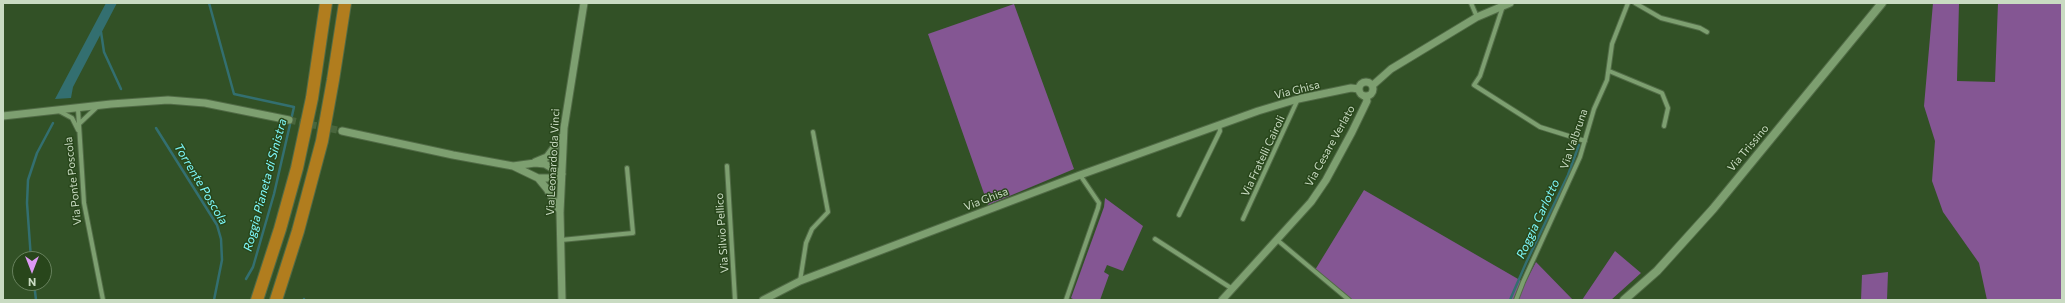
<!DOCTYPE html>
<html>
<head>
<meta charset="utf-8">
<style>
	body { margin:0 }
	#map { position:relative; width:2065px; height:303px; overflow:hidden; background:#325126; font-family:Commissioner,sans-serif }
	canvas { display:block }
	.frame { position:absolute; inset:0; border:4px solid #c9dbc2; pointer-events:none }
	.north { position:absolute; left:12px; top:251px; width:40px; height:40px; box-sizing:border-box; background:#28461b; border:1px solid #68825e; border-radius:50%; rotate:180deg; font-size:11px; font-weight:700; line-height:16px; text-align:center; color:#c9dbc2 }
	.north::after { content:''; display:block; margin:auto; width:14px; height:18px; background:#dd99f4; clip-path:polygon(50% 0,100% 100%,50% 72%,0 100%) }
</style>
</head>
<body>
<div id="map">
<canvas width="2065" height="303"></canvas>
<div class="frame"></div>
<div class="north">N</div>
</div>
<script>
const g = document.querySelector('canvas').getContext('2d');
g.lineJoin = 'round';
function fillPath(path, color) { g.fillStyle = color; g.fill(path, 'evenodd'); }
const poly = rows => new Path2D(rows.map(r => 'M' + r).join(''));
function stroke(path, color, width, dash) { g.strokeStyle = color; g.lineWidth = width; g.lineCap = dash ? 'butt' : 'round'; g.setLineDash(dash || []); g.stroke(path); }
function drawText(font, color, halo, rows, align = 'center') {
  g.font = font + ' Commissioner,sans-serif'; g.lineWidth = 3; g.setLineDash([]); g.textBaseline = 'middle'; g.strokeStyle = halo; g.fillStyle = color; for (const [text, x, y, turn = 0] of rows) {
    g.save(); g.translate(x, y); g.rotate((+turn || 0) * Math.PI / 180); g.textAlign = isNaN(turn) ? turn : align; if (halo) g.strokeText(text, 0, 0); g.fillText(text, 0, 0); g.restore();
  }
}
fillPath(poly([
	[1933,3,1959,3,1957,81,1995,82,1998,3,2062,3,2062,300,1987,300,1979,263,1943,212,1932,181,1935,141,1924,106],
	[1014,4,1074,169,988,205,928,34],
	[1364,190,1525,283,1536,262,1573,300,1351,300,1315,270],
	[1105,198,1143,226,1123,271,1107,265,1104,272,1109,275,1100,300,1075,300,1071,298,1104,207],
	[1615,251,1641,273,1611,300,1582,300],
	[1888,272,1887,300,1861,300,1862,275]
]), '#845693');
fillPath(poly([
	[106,3,117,3,73,87,71,98,55,99]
]), '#336f70');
stroke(poly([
	[209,3,234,94,294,107,274,194,253,267,246,279],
	[101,32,104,52,121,89],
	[156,128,217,225,221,239,222,260,214,300],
	[31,259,27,203,28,180,37,153,53,123],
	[34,283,36,300],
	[304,300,304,299],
	[1510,300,1526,263,1568,175,1579,145]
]), '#336f70', 2.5);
stroke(poly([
	[289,120,342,131]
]), '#49663d', 7, [7, 3.5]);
const minor = poly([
	[1471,3,1477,17],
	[1635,3,1661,18,1700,28,1707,32],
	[1503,6,1480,76,1474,85,1540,127,1585,141],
	[1609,71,1662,93,1668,108,1664,126],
	[78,109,84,203,103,300],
	[59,111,72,118,78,130],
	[80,123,98,106],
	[727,166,735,300],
	[1179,215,1220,131,1219,125],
	[1243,219,1298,99],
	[1155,239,1231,288],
	[1276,239,1349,300],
	[561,240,633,233,627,168],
	[800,281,806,243,812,229,828,212,813,132],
	[1066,300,1098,208,1099,203,1080,175],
	[1516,300,1523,282,1580,157,1594,109,1607,80,1612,44,1628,3]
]);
const tertiary = poly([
	'1359 89a7 7 0 1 1 14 0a7 7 0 1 1-14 0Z',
	[1373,85,1391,69,1477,17,1510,3],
	[3,116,111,104,168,100,205,103,289,120],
	[342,131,453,155,513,166,538,178,551,178,562,174],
	[535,162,547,157,562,137],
	[513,166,535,163,545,164,562,174],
	[538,178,547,189,560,211],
	[562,300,560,212,564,128,584,3],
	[763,300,800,281,1080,175,1258,111,1298,99,1351,88,1359,89],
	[1222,300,1311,202,1326,180,1352,132,1367,101,1366,97]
]);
const secondary = poly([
	[1624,300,1657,271,1713,209,1882,3]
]);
const motorway = poly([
	[257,300,280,229,297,168,312,98,326,3],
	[276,300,298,231,322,141,333,80,345,3]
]);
stroke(minor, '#516b46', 6);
stroke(tertiary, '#516b46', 9);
stroke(secondary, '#516b46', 10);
stroke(motorway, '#516b46', 14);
stroke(minor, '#7d9f70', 4);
stroke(tertiary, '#7d9f70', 7);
stroke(secondary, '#7d9f70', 8);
stroke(motorway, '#b17d1e', 12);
drawText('11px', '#c9dbc2', '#28461b', [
	["Via Ghisa",1297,90,-14],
	["Via Valbruna",1574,139,-71],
	["Via Cesare Verlato",1330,146,-61],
	["Via Trissino",1748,148,-50],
	["Via Fratelli Cairoli",1263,156,-65],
	["Via Leonardo da Vinci",553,162,-87],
	["Via Ponte Poscola",73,181,-96],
	["Via Ghisa",986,199,-21],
	["Via Silvio Pellico",722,233,-94]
]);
drawText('italic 12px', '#7ffafd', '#28461b', [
	["Torrente Poscola",201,184,59],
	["Roggia Pianeta di Sinistra",265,185,-75],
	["Roggia Carlotto",1538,219,-65]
]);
</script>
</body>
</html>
